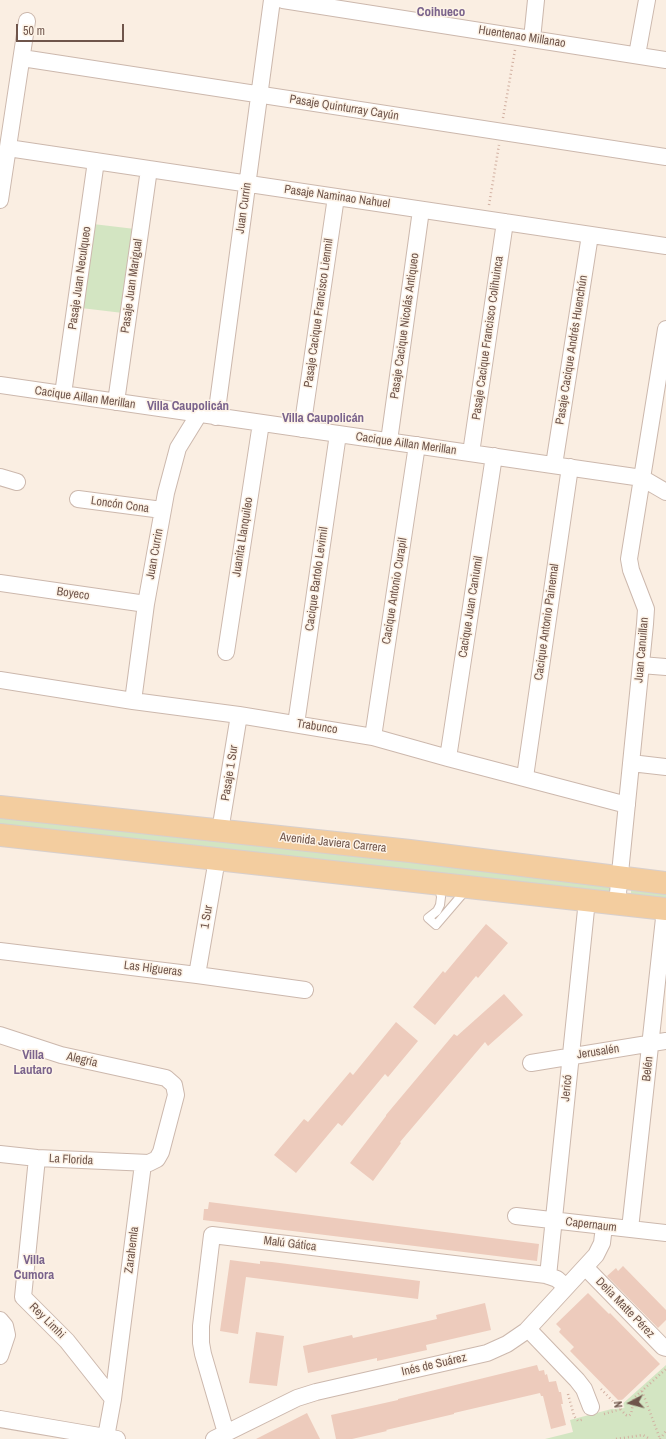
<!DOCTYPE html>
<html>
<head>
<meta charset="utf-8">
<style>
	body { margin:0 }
	#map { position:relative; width:666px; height:1439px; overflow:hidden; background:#faeee2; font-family:"Archivo Narrow",sans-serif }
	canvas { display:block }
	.north { position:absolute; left:610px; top:1383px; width:40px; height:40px; -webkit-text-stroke:3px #fdf3e7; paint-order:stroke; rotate:263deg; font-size:11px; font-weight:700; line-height:16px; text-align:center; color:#6f554b }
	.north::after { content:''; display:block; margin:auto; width:14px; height:18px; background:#6f554b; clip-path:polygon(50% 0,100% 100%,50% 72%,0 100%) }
	.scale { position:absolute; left:16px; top:24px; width:108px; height:18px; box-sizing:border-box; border:2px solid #6f554b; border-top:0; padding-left:5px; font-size:12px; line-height:14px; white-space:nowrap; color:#6f554b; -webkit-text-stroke:3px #fdf3e7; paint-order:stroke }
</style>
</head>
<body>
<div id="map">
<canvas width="666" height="1439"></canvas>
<div class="north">N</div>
<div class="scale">50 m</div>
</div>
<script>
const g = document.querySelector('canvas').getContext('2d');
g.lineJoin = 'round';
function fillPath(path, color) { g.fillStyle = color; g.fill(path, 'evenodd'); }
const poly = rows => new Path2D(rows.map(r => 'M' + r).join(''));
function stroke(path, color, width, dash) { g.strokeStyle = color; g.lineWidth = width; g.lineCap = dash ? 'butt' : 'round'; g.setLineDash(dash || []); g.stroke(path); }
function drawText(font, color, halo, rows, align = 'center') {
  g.font = font + ' "Archivo Narrow",sans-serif'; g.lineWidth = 3; g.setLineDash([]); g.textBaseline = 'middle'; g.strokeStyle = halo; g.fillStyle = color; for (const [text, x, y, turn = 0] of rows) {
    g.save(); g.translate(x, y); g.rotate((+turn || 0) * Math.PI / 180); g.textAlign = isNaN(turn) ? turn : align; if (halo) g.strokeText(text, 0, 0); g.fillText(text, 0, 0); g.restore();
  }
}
fillPath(poly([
	[93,224,135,229,123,313,81,308],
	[0,814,611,881,609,895,0,831],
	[631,888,666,893,666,903,631,898],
	[666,1365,666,1439,545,1439,573,1432,570,1420,619,1407]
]), '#d3e5c2');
fillPath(poly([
	[486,924,508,943,478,978,476,976,435,1025,413,1007,443,971,445,973],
	[504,994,523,1015,488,1046,485,1042,400,1142,401,1143,373,1181,350,1163,386,1116,386,1115,454,1034,457,1036],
	[396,1022,418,1041,388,1077,385,1074,342,1126,338,1123,296,1173,274,1155,304,1119,308,1122,350,1072,353,1075],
	[209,1202,539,1244,537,1261,203,1220,204,1209,208,1209],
	[230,1260,260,1264,260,1261,272,1262,420,1281,418,1299,246,1277,238,1334,220,1331],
	[623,1266,666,1310,666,1320,658,1328,607,1276,616,1268,618,1271],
	[588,1293,609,1314,610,1313,660,1364,620,1402,570,1351,574,1347,559,1332,561,1329,556,1324],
	[485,1303,491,1330,426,1345,427,1350,377,1361,377,1358,308,1373,303,1346,352,1335,353,1338,437,1319,436,1315],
	[256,1332,284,1336,277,1386,249,1383],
	[537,1365,539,1371,544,1370,545,1375,547,1374,549,1382,556,1381,559,1392,561,1392,563,1404,561,1404,566,1425,551,1429,543,1396,541,1396,540,1393,454,1413,454,1414,386,1430,387,1431,352,1439,336,1439,331,1415,398,1400,398,1399],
	[307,1413,320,1439,256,1439]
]), '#edcbbc');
const lane = poly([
	[439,886,441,897,440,905,437,911,428,918,436,925,466,890]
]);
const street = poly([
	[283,0,666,60],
	[532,39,536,0],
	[637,55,647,0],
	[22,58,666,157],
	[8,148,666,246],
	[0,200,27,21],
	[0,385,642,478,666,492],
	[63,394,96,161],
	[116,402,149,169],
	[216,417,272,0],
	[302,429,336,197],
	[389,441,421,210],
	[471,453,505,222],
	[554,465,590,235],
	[0,477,17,482],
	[78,499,162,510],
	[0,583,146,604],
	[226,652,261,423],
	[641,665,666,667],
	[0,680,133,701,239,715,373,737,448,758,627,805],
	[133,701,146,604,166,493,178,448,199,414],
	[296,724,338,434],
	[373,737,417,445],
	[448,758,494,456],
	[631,763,666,767],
	[525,777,570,467],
	[220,831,239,715],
	[617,903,645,624,646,609,631,570,629,559,666,329],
	[0,951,197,975,305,990],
	[197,975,217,859],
	[0,1035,61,1055,166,1078,174,1085,176,1095,161,1152,157,1159,149,1163,37,1158,0,1154],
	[531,1063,666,1041],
	[37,1158,23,1297,67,1341,113,1399],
	[516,1216,666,1233],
	[630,1229,665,909],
	[585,1267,663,1347,666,1348],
	[548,1276,587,900],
	[0,1320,5,1326,7,1335,0,1356],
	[528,1329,577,1380,584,1389,591,1407],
	[0,1419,117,1439],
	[226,1433,203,1354,201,1343,201,1326,212,1235,546,1275,557,1279,566,1287],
	[106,1437,113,1399,143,1164],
	[214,1439,297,1398,316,1392,487,1353,507,1344,526,1331,596,1255,602,1243,604,1226]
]);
const primary = poly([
	[0,807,410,851,666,883],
	[0,835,666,909]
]);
stroke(lane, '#ccb8ad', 10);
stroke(street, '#ccb8ad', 18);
stroke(primary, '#d7cfcd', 24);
stroke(poly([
	[503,118,515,50],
	[489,205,499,145],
	[601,1389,626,1415,629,1416,631,1414,634,1398,666,1369],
	[642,1391,660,1439],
	[568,1394,574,1416,578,1421,584,1419],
	[604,1414,621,1409],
	[616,1439,643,1435,648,1438,648,1439],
	[660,1439,666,1431]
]), '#d1afa0', 2.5, [1, 3]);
stroke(lane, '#fff', 8);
stroke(street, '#fff', 16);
stroke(primary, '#f3cd9f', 22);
drawText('12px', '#6f554b', '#fdf3e7', [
	["Huentenao Millanao",522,37,9],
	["Pasaje Quinturray Cayún",344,108,9],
	["Pasaje Naminao Nahuel",337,197,8],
	["Juan Currin",244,208,-82],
	["Pasaje Juan Neculqueo",80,278,-82],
	["Pasaje Juan Marigual",132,286,-82],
	["Pasaje Cacique Francisco Lienmil",319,313,-82],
	["Pasaje Cacique Nicolás Antiqueo",405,326,-82],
	["Pasaje Cacique Francisco Colihuinca",488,338,-82],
	["Pasaje Cacique Andrés Huenchún",572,350,-81],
	["Cacique Aillan Merillan",85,398,8],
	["Cacique Aillan Merillan",406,444,8],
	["Loncón Cona",120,505,8],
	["Juanita Llanquileo",243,537,-81],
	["Juan Currin",155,554,-80],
	["Cacique Bartolo Levimil",317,579,-82],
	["Cacique Antonio Curapil",395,591,-81],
	["Boyeco",73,594,8],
	["Cacique Juan Caniumil",471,607,-81],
	["Cacique Antonio Painemal",547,622,-82],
	["Juan Canuillan",642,650,-85],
	["Trabunco",317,727,9],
	["Pasaje 1 Sur",230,773,-81],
	["Avenida Javiera Carrera",333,843,6],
	["1 Sur",207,917,-80],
	["Las Higueras",153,969,7],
	["Jerusalén",598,1052,-9],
	["Alegría",82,1060,13],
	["Belén",648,1069,-84],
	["Jericó",567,1088,-85],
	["La Florida",71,1160,3],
	["Capernaum",591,1225,7],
	["Malú Gática",290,1244,7],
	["Zarahemla",132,1250,-83],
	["Delia Matte Pérez",625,1308,46],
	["Rey Limhi",47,1321,45],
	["Inés de Suárez",434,1365,-13]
]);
drawText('bold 13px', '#7a638c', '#fdf3e7', [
	["Coihueco",441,13],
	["Villa Caupolicán",188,407],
	["Villa Caupolicán",323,419],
	["Villa",33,1056],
	["Lautaro",33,1071],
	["Villa",34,1261],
	["Cumora",34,1276]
]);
</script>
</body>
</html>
